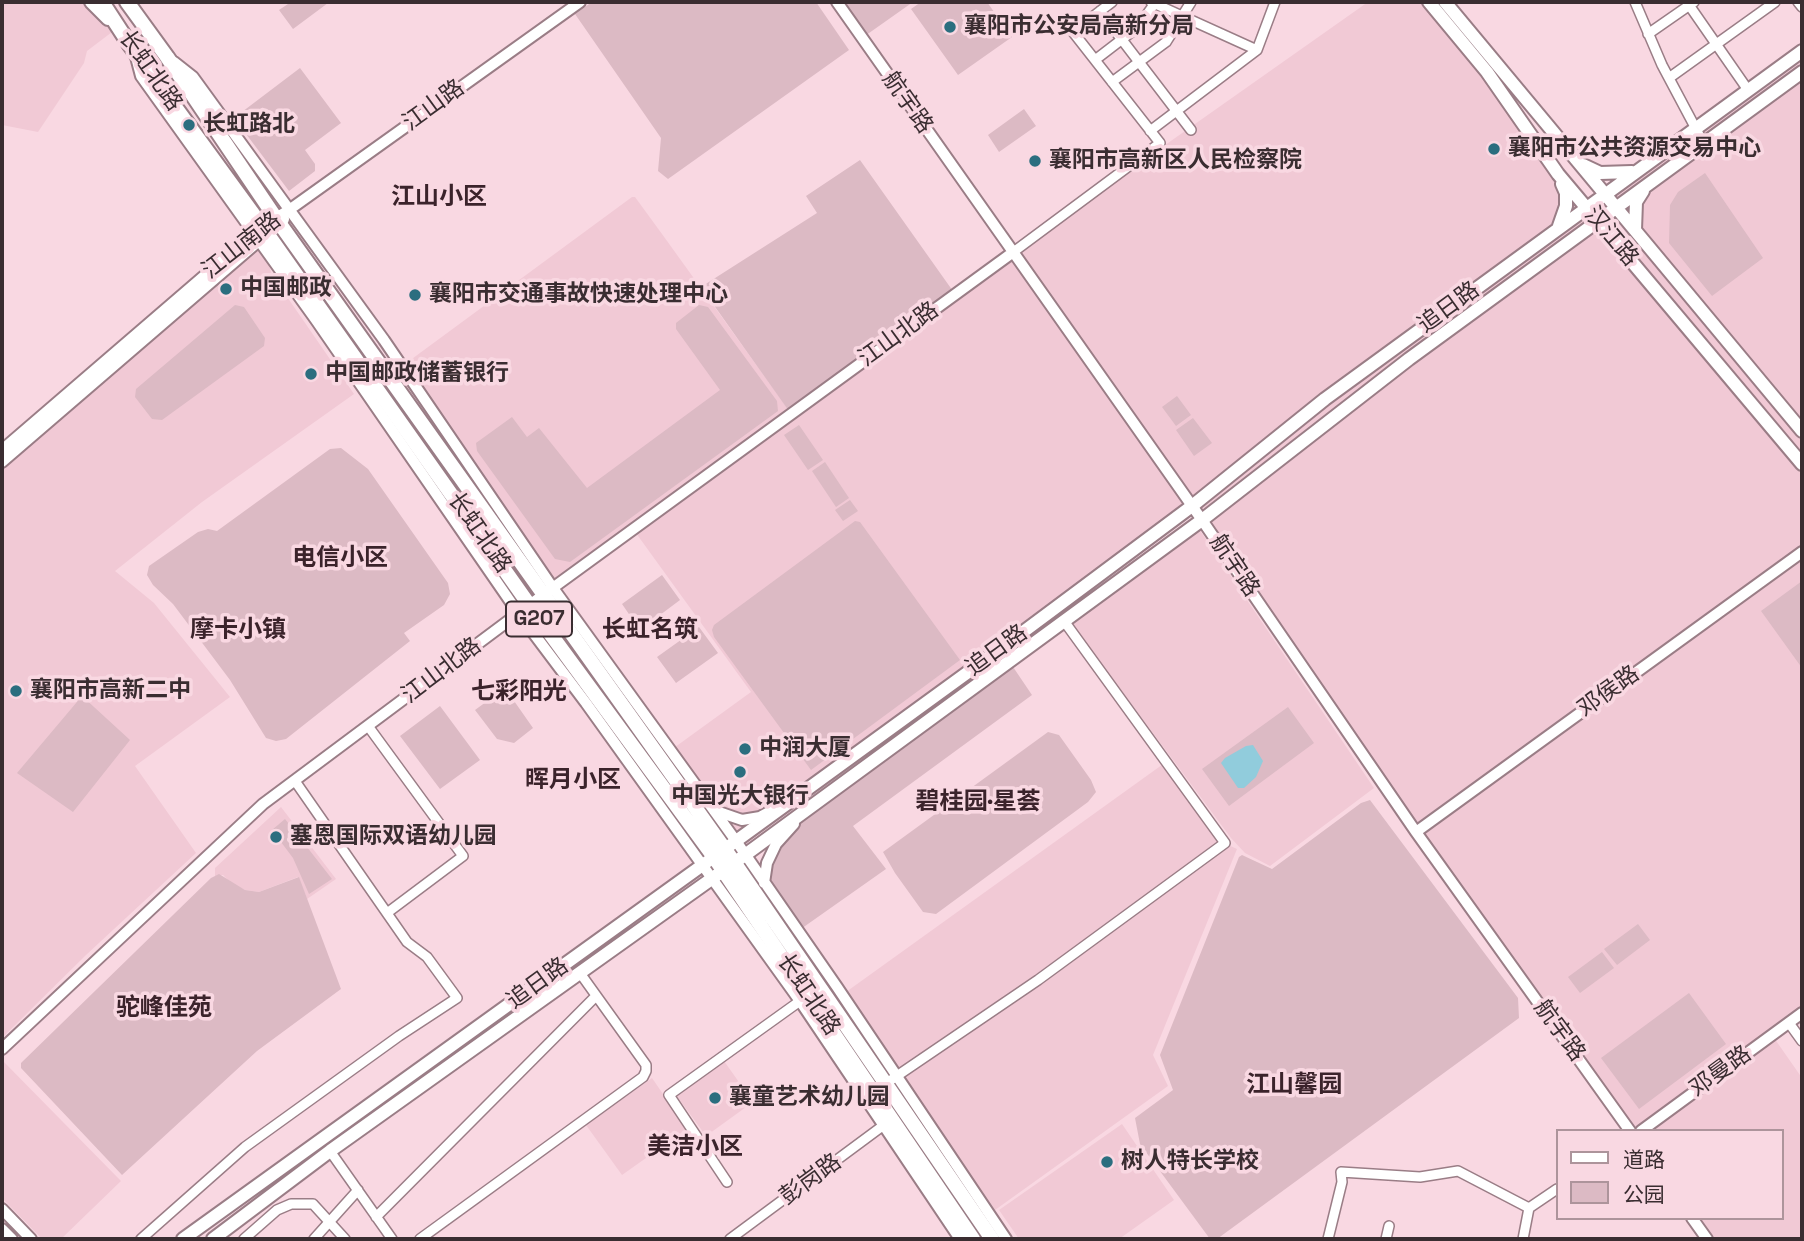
<!DOCTYPE html>
<html>
<head>
<meta charset="utf-8">
<style>
	body { margin:0 }
	#map { position:relative; width:1804px; height:1241px; overflow:hidden; background:#f9d8e2; font-family:"Space Grotesk","Noto Sans SC",sans-serif }
	canvas { display:block }
	.frame { position:absolute; inset:0; border:4px solid #3a2d31; pointer-events:none }
	.legend { position:absolute; left:1556px; top:1129px; width:228px; height:91px; box-sizing:border-box; background:#f9d8e2; border:2px solid #ad949b; margin:0; padding:9px 12px; list-style:none; font-size:21px; color:#3a2d31 }
	.legend li { display:flex; align-items:center; gap:14px; height:35px }
	.legend b { width:35px; border:2px solid #ad949b }
</style>
</head>
<body>
<div id="map">
<canvas width="1804" height="1241"></canvas>
<div class="frame"></div>
<ul class="legend">
<li><b style="height:9px;background:#fff"></b>道路</li>
<li><b style="height:19px;background:#dcbac4"></b>公园</li>
</ul>
</div>
<script>
const g = document.querySelector('canvas').getContext('2d');
g.lineJoin = 'round';
function fillPath(path, color) { g.fillStyle = color; g.fill(path, 'evenodd'); }
const poly = rows => new Path2D(rows.map(r => 'M' + r).join(''));
function stroke(path, color, width, dash) { g.strokeStyle = color; g.lineWidth = width; g.lineCap = dash ? 'butt' : 'round'; g.setLineDash(dash || []); g.stroke(path); }
function drawText(font, color, halo, rows, align = 'center') {
  g.font = font + ' "Space Grotesk","Noto Sans SC",sans-serif'; g.lineWidth = 7; g.setLineDash([]); g.textBaseline = 'middle'; g.strokeStyle = halo; g.fillStyle = color; for (const [text, x, y, turn = 0] of rows) {
    g.save(); g.translate(x, y); g.rotate((+turn || 0) * Math.PI / 180); g.textAlign = isNaN(turn) ? turn : align; if (halo) g.strokeText(text, 0, 0); g.fillText(text, 0, 0); g.restore();
  }
}
fillPath(poly([
	[2,2,91,2,116,29,87,51,84,63,38,132,2,125],
	[1368,2,1428,2,1587,208,1802,51,1802,1013,1772,1035,1802,1078,1802,1239,1707,1239,1692,1218,1781,1218,1781,1131,1630,1131,1192,506,736,841,671,750,751,692,633,529,1012,253],
	[632,197,635,197,662,234,788,409,554,580,405,364],
	[256,246,269,265,272,275,354,394,202,502,115,571,154,603,230,697,135,766,196,853,86,955,2,1038,2,465],
	[1199,529,1374,788,1270,866,1245,853,1231,838,1072,624],
	[1166,762,1224,843,1237,849,1153,1055,1168,1086,995,1210,846,992],
	[281,807,336,879,307,899,298,877,259,892,245,890,232,884,223,875,215,876,215,868],
	[3,1061,121,1181,61,1239,42,1239,2,1198],
	[724,1061,753,1102,706,1136,676,1095],
	[652,1078,687,1129,622,1175,586,1125],
	[1122,1124,1174,1200,1119,1239,1019,1239,999,1210]
]), '#f1c9d5');
fillPath(poly([
	[291,2,327,2,328,3,293,29,279,10],
	[592,2,816,2,849,50,668,179,658,171,661,138,575,14],
	[837,2,913,2,862,38],
	[921,2,987,2,1012,37,958,75,911,9],
	[300,68,341,123,305,150,315,164,315,171,289,191,234,118],
	[1024,109,1036,126,999,152,988,135],
	[860,160,955,294,791,414,701,287,817,213,806,196],
	[1705,173,1763,258,1712,296,1669,243,1670,205,1678,192],
	[235,305,244,307,265,338,264,346,162,420,152,419,135,397,136,389],
	[699,305,708,307,777,401,778,411,570,562,555,559,477,451,476,443,512,417,527,437,539,428,587,488,720,390,676,329,676,323],
	[1177,396,1191,415,1176,426,1162,407],
	[1193,418,1212,443,1194,456,1176,430],
	[799,425,823,460,808,470,784,435],
	[341,448,368,469,448,583,450,594,444,605,404,633,410,641,286,739,276,741,266,738,230,680,173,604,153,585,147,575,149,566,198,532,208,529,217,531,330,449],
	[825,462,849,498,836,507,812,471],
	[850,500,858,511,843,521,835,510],
	[855,521,860,522,960,660,811,770,714,637,712,630,714,625],
	[662,575,680,600,640,630,622,604],
	[1802,581,1802,668,1761,611],
	[699,627,718,653,676,683,657,657],
	[1009,661,1032,695,853,826,886,869,798,931,764,881,767,863,804,811],
	[505,688,533,728,514,743,497,739,475,710],
	[82,696,130,740,73,812,17,773],
	[440,706,480,760,440,789,400,736],
	[1288,707,1314,743,1229,806,1202,769],
	[1048,732,1059,735,1091,780,1096,792,1088,802,936,914,923,912,895,873,883,852],
	[1370,800,1518,998,1519,1018,1217,1239,1210,1239,1140,1144,1135,1118,1173,1090,1160,1055,1239,857,1242,855,1272,869,1361,803],
	[285,819,332,879,309,894,293,858,272,830],
	[219,874,245,890,259,892,299,877,341,989,257,1051,122,1175,21,1068,21,1063,211,878],
	[1638,924,1650,940,1617,965,1604,949],
	[1602,952,1614,968,1580,993,1568,977],
	[1689,993,1726,1044,1639,1109,1601,1058]
]), '#dcbac4');
fillPath(poly([
	[1253,745,1263,761,1256,777,1244,788,1238,788,1221,763,1225,758,1246,746]
]), '#91ccdc');
const minor = poly([
	[1151,2,1257,50,1275,2],
	[1635,2,1662,65,1704,144],
	[1798,2,1802,7],
	[1689,5,1748,90],
	[1100,11,1191,130],
	[1648,34,1694,2],
	[1095,60,1138,27,1155,3],
	[1669,78,1775,2],
	[1112,82,1166,42,1191,2],
	[1150,131,1257,50],
	[1012,253,1160,143,1073,32,1112,2],
	[368,726,463,856,387,913],
	[1789,1023,1802,1041],
	[891,1080,1038,980,1225,843,1064,621],
	[330,1151,392,1239],
	[727,1182,669,1095,800,1001],
	[376,1217,596,996],
	[141,1239,245,1147,399,1036,457,998,427,957,407,942,295,781],
	[244,1239,277,1210,291,1204,313,1204,345,1239],
	[314,1239,358,1190],
	[420,1239,643,1077,646,1071,646,1065,580,973],
	[730,1239,888,1122],
	[1328,1239,1342,1182,1341,1172,1420,1177,1458,1171,1529,1208,1557,1189],
	[1386,1239,1389,1226],
	[1523,1239,1529,1208]
]);
const tertiary = poly([
	[837,2,1202,520,1416,832,1630,1131],
	[136,57,141,76,316,320,519,614,586,703,800,1001,960,1239],
	[174,62,193,77,384,340,553,588,736,841,837,987,1006,1239],
	[2,450,262,226,289,210,580,2],
	[2,462,267,234,281,225,284,219],
	[716,811,742,820,760,817,771,811],
	[1416,832,1802,552],
	[764,883,767,863,776,844,794,824],
	[2,1049,263,804,543,595,1012,253],
	[1641,1131,1802,1013],
	[2,1209,31,1239],
	[1692,1218,1707,1239],
	[2,1229,12,1239]
]);
const secondary = poly([
	[91,2,108,19],
	[1429,2,1487,72,1558,174,1802,464],
	[1445,2,1802,431],
	[1583,165,1600,173,1632,172],
	[1559,226,1566,206,1566,193,1562,184],
	[1635,230,1636,202,1643,191],
	[183,1239,736,841,1015,638,1192,506,1325,399,1802,51],
	[213,1239,330,1151,745,855,1202,520,1409,359,1802,72]
]);
const trunk = poly([
	[102,2,130,45,262,226,530,606,714,857,973,1239],
	[127,2,167,57,275,217,734,862,992,1239]
]);
stroke(minor, '#9a7d86', 12);
stroke(tertiary, '#9a7d86', 14);
stroke(secondary, '#9a7d86', 16);
stroke(trunk, '#9a7d86', 18);
stroke(minor, '#fff', 9);
stroke(tertiary, '#fff', 10);
stroke(secondary, '#fff', 12);
stroke(trunk, '#fff', 14);
for (const [x, y, r, color] of [
	[950,27,7,"#2b6e7f"],
	[189,125,7,"#2b6e7f"],
	[1494,149,7,"#2b6e7f"],
	[1035,161,7,"#2b6e7f"],
	[226,289,7,"#2b6e7f"],
	[415,295,7,"#2b6e7f"],
	[311,374,7,"#2b6e7f"],
	[16,691,7,"#2b6e7f"],
	[745,749,7,"#2b6e7f"],
	[740,772,7,"#2b6e7f"],
	[276,837,7,"#2b6e7f"],
	[715,1098,7,"#2b6e7f"],
	[1107,1162,7,"#2b6e7f"]
]) { const dot = new Path2D(); dot.arc(x, y, r, 0, 2 * Math.PI); g.fillStyle = color; g.fill(dot); stroke(dot, '#f9d8e2', 2.5); }
for (const [x, y, w] of [
	[539,619,66]
]) { const box = new Path2D(); box.roundRect(x - w / 2, y - 17.5, w, 35, 5); g.fillStyle = '#f9d8e2'; g.fill(box); stroke(box, '#3a2d31', 2); }
drawText('bold 21px', '#3a2d31', null, [
	["G207",539,619]
]);
drawText('bold 23px', '#3a2d31', '#f9d8e2', [
	["襄阳市公安局高新分局",964,27],
	["长虹路北",203,125],
	["襄阳市公共资源交易中心",1508,149],
	["襄阳市高新区人民检察院",1049,161],
	["中国邮政",240,289],
	["襄阳市交通事故快速处理中心",429,295],
	["中国邮政储蓄银行",325,374],
	["襄阳市高新二中",30,691],
	["中润大厦",759,749],
	["中国光大银行",740,797,"center"],
	["塞恩国际双语幼儿园",290,837],
	["襄童艺术幼儿园",729,1098],
	["树人特长学校",1121,1162]
], 'left');
drawText('23px', '#3a2d31', '#f9d8e2', [
	["长虹北路",150,71,55],
	["航宇路",907,103,55],
	["江山路",434,106,-36],
	["汉江路",1611,237,50],
	["江山南路",242,246,-38],
	["追日路",1449,308,-36],
	["江山北路",899,335,-36],
	["长虹北路",479,533,55],
	["航宇路",1234,566,56],
	["追日路",997,651,-36],
	["江山北路",442,671,-37],
	["邓侯路",1609,692,-36],
	["追日路",538,984,-36],
	["长虹北路",808,995,56],
	["航宇路",1559,1031,54],
	["邓曼路",1721,1072,-36],
	["彭岗路",811,1180,-36]
]);
drawText('bold 24px', '#3b232b', '#f9d8e2', [
	["江山小区",439,197],
	["电信小区",340,558],
	["摩卡小镇",238,630],
	["长虹名筑",650,630],
	["七彩阳光",519,692],
	["晖月小区",573,780],
	["碧桂园·星荟",978,802],
	["驼峰佳苑",164,1008],
	["江山馨园",1294,1085],
	["美洁小区",695,1147]
]);
</script>
</body>
</html>
